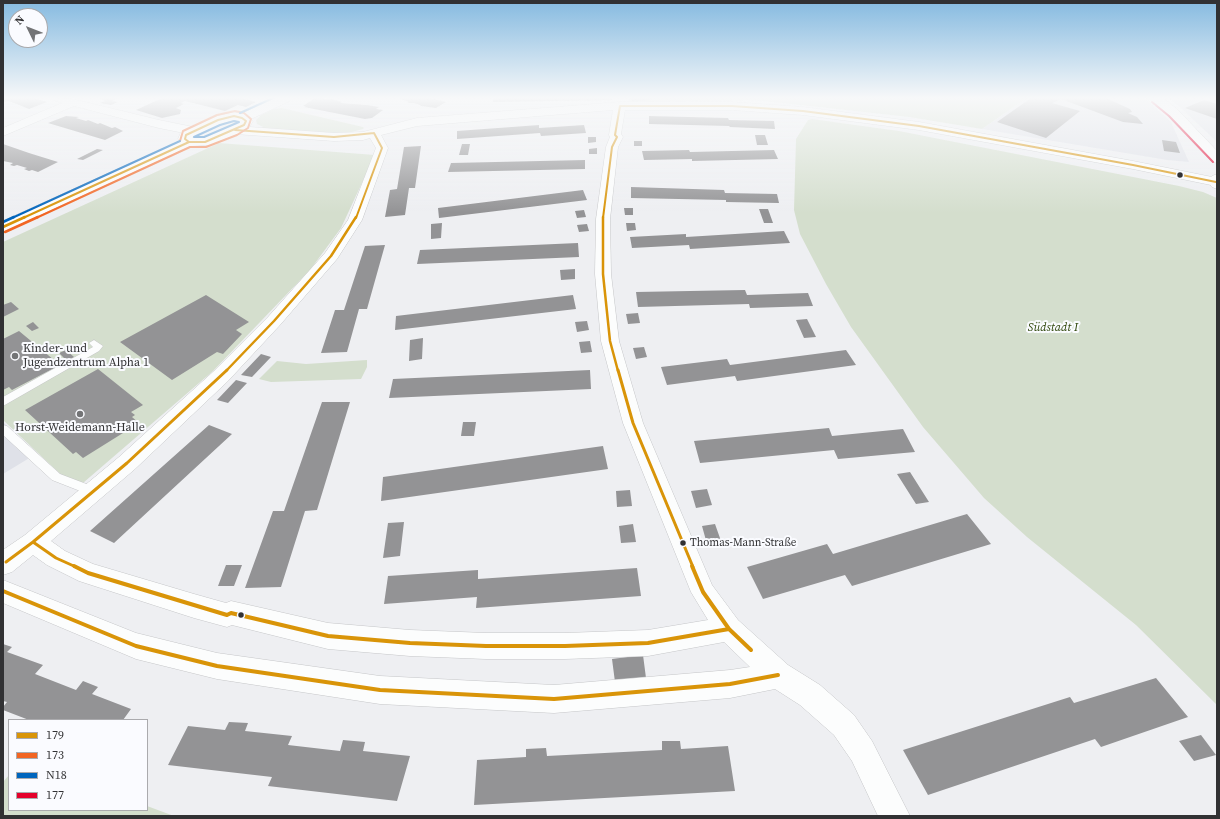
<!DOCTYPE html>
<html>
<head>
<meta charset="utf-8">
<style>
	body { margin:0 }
	#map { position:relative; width:1220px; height:819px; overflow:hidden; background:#eeeff2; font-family:"Source Serif 4",serif }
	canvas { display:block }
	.frame { position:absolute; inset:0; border:4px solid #313133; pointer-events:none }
	.legend { position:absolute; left:8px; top:719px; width:140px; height:92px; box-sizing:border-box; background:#fafbff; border:1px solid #aaaaad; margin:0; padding:5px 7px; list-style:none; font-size:12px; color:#313133 }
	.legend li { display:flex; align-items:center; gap:8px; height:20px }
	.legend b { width:20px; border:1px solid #aaaaad }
	.north { position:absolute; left:8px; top:8px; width:40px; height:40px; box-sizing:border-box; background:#fafbff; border:1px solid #aaaaad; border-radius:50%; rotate:313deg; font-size:11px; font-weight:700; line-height:16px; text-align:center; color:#313133 }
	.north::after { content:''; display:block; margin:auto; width:14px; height:18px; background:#737476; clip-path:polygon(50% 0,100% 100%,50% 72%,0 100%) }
</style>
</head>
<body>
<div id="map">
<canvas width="1220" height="819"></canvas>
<div class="frame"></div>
<ul class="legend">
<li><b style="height:5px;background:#d99408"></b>179</li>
<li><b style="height:5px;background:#f26522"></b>173</li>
<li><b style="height:5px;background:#0065bd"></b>N18</li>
<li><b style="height:5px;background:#e4002b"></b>177</li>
</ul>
<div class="north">N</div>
</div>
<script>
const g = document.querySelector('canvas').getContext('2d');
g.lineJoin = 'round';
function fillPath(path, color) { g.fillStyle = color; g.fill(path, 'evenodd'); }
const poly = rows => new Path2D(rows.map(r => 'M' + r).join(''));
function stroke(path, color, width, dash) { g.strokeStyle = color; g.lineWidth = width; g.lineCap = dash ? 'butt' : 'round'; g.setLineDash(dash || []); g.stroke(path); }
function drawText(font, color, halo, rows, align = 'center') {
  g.font = font + ' "Source Serif 4",serif'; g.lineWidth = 4; g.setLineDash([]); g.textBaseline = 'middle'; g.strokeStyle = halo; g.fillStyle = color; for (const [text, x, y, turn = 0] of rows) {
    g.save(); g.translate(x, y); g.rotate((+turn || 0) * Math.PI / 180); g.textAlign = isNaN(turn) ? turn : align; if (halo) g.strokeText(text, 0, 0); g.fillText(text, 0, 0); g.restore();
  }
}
fillPath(poly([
	[1027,98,1145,98,1171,122,1189,162,1167,160,982,129],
	[1168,98,1217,98,1217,142,1181,108],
	[3,422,36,454,3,474]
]), '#dfe1e8');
fillPath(poly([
	[629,98,1027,98,982,129,909,117,755,100,630,102],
	[282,108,363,127,364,128,363,129,348,133,324,134,261,128,263,127,257,124,256,120,261,115,274,109],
	[812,119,899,131,1179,186,1203,192,1217,198,1217,705,1136,625,1027,537,984,498,923,427,851,327,826,284,800,234,794,210,796,139,808,120],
	[219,143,375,155,341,228,310,270,213,371,76,489,3,420,3,242],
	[367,360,367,367,361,379,271,382,259,379,277,361,306,364],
	[9,775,9,810,147,810,147,806,174,816,3,816,3,782]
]), '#d4decd');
fillPath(poly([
	[3,98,35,98,47,102,29,109,9,101,3,102],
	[98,98,118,98,112,101,118,102,111,105,100,103,105,101],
	[162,98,241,98,256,102,246,107,238,105,225,111,185,101,181,103,184,104,176,108,181,110,180,114,162,118,136,110],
	[315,98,335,99,334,100,342,102,340,103,367,105,379,107,376,109,383,110,372,118,365,119,304,107,306,106,303,106],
	[397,98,430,98,446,102,436,108,421,106,420,105,414,103,407,103,409,102],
	[493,98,612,98,612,100,493,102],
	[631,98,650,98,650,100,632,101],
	[1031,98,1106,98,1130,109,1132,112,1128,113,1137,117,1143,124,1123,122,1061,99,1052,103,1080,111,1046,138,997,122],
	[1204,100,1217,104,1217,119,1185,108],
	[66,116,79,117,76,118,86,121,88,120,98,124,100,123,112,128,115,127,123,131,105,140,48,123],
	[649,116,728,118,729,120,774,121,775,129,730,127,729,126,649,124],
	[539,125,539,128,584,125,586,133,541,136,540,133,457,139,457,131],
	[755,135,765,135,768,145,757,145],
	[588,137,596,137,596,142,588,143],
	[1162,140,1176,142,1180,153,1164,151],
	[634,141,642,141,642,146,634,146],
	[3,144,29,153,58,162,38,172,32,170,29,171,24,169,27,168,17,165,14,166,10,165,13,163,3,161],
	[462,144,470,144,468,155,459,155],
	[421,146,415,188,409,188,405,215,385,217,390,190,397,189,404,147],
	[597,148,597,154,589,154,589,149],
	[97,149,103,150,83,160,77,159],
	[689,150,690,152,774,150,778,159,692,161,692,159,644,160,642,151],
	[585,160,585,169,448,172,451,163],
	[631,187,724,190,725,193,777,194,779,203,726,202,726,200,631,198],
	[583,190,587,200,439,218,438,208],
	[624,208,633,208,633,215,625,215],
	[759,209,768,209,773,223,764,223],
	[584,210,586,217,577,218,575,211],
	[442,223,441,238,431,239,431,224],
	[626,223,635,223,636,230,627,231],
	[587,224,589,231,579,232,577,225],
	[784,231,790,243,690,249,689,245,632,248,630,237,686,234,686,237],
	[578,243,579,257,417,264,420,250],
	[385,245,367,309,359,309,347,352,321,353,335,310,344,310,365,246],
	[575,269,575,279,561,280,560,270],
	[745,290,747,295,808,293,813,306,750,308,749,304,638,307,636,292],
	[206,295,249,322,236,330,242,334,223,354,217,352,172,380,120,342],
	[573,295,576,309,395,330,396,316],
	[11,302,19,309,3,317,3,305],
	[638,313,640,323,628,324,626,314],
	[807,319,816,337,804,338,796,320],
	[587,321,589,330,577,332,575,322],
	[33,322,39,328,32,331,26,326],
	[19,331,60,365,12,390,9,387,3,390,3,339],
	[423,338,422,359,409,361,410,340],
	[590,341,592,352,581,353,579,342],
	[644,347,647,357,636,359,633,348],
	[66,350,74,357,67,361,59,353],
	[846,350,856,365,737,381,735,376,667,385,661,367,727,359,730,365],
	[261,354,271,357,252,377,241,375],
	[98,369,143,405,131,412,135,415,132,417,139,423,83,458,76,452,73,454,25,410],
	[590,370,591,389,389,398,393,379],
	[236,380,247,383,228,403,217,400],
	[322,402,350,402,317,510,305,511,281,587,245,588,273,511,284,511],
	[463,422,476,422,474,436,461,436],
	[209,425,232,434,114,543,90,531],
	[829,428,832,436,903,429,915,452,838,459,834,450,700,463,694,441],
	[603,446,608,469,381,501,383,477],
	[910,472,929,502,916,504,897,474],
	[707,489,712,505,696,508,691,491],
	[630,490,632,506,617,507,616,491],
	[967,514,991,544,852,586,845,575,763,599,747,567,827,544,833,554],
	[404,522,400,556,383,558,388,523],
	[633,524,636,542,621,543,619,526],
	[715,524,721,541,707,544,702,526],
	[226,565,242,565,234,586,218,586],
	[637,568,641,596,476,608,477,597,384,604,388,576,478,570,478,579],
	[3,644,12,647,7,652,43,665,35,674,76,690,83,681,98,687,92,694,131,709,123,720,29,720,3,710,3,707,7,702,3,701],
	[643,655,646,678,615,682,612,659],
	[1156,678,1188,717,1101,747,1095,739,928,795,903,750,1070,697,1074,703],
	[229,722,248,723,245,731,292,736,288,745,340,751,343,740,365,742,363,751,410,756,397,801,268,786,272,777,168,765,188,726,225,730],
	[1201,735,1216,755,1194,761,1179,741],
	[662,741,680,741,681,749,728,746,735,791,474,805,477,760,526,757,526,749,546,748,547,756,662,750]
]), '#939395');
const service = poly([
	[94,340,103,346,99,351,3,406,3,397,93,347,89,343,94,340],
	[3,425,7,426,60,474,97,488,99,491,97,494,93,496,52,480,3,435,3,425]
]);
const minor = poly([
	[51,98,73,99,159,120,198,128,200,131,198,134,194,135,159,128,74,106,3,136,3,128,62,103,53,100,51,98],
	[620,102,732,102,803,107,919,122,1133,161,1217,178,1216,186,1133,169,919,130,803,115,732,110,625,110,621,134,623,137,618,147,610,219,611,274,619,341,643,423,712,585,738,620,788,665,820,685,854,715,872,741,910,816,878,816,852,761,834,735,800,705,775,689,730,698,554,713,380,704,217,679,136,659,3,603,3,580,136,633,217,653,380,676,554,685,730,670,750,667,724,642,648,656,565,659,486,659,410,656,328,649,232,625,227,627,194,618,79,581,47,565,33,555,12,572,3,575,3,550,25,535,119,457,214,371,268,317,325,253,348,220,376,148,370,138,363,140,334,141,235,134,231,133,229,130,231,127,235,126,334,133,363,132,417,118,620,102],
	[613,110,609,135,610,137,606,147,596,219,595,274,601,341,623,423,691,592,708,620,648,630,565,633,486,633,410,630,328,623,231,601,226,603,194,594,93,564,65,551,51,541,135,469,228,381,280,325,337,259,362,220,388,148,381,135,417,126,613,110]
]);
const tertiary = poly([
	[1149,98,1163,98,1177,109,1217,151,1217,163,1212,162,1167,115,1149,98],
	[1217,174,1217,189,1212,187,1208,182,1212,176,1217,174]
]);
const secondary = poly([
	[275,98,292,98,290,101,251,119,253,121,249,128,240,133,210,145,191,146,3,232,3,221,180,141,178,139,181,132,213,117,234,112,241,114,275,98],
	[234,120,239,122,203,138,192,138,223,123,234,120]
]);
stroke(service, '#c5c6c8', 1);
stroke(minor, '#c5c6c8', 1);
stroke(tertiary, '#c5c6c8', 1);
stroke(secondary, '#c5c6c8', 1);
fillPath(service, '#fcfdfd');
fillPath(minor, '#fcfdfd');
fillPath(tertiary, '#fcfdfd');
fillPath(secondary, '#fcfdfd');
stroke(poly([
	[620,106,732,106,803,111,919,126,1133,165,1216,182],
	[234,116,242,118,246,121,244,125,205,142,189,142,185,139,186,135,218,120,234,116],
	[235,130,334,137,374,133],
	[23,218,189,142],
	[356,218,382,148,374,133],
	[603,218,612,147,617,137,615,135,620,106]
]), '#d99408', 2);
stroke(poly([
	[603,217,603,274,610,341,618,371],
	[3,227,25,217],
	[226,371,274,321,331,256,356,217]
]), '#d99408', 2.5);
stroke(poly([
	[618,370,633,423,693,567],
	[33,542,56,558,76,567],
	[6,562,33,542,127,463,227,370]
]), '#d99408', 3);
stroke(poly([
	[74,566,88,573,227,615,231,613,328,636,410,643,486,646,565,646,648,643,729,629],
	[692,566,703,592,729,629,751,650],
	[3,591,136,646,217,666,380,690,554,699,730,684,778,675]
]), '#d99408', 4);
stroke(poly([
	[36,218,190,147,206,147,237,135,248,128,251,119,244,113,235,111,217,115,183,131,180,141]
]), '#f26522', 2);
stroke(poly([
	[5,232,38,217]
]), '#f26522', 2.5);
stroke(poly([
	[240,113,273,98],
	[234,121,239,122,204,137,194,137,220,125,234,121],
	[12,218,180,141]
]), '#0065bd', 2);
stroke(poly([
	[3,222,14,217]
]), '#0065bd', 2.5);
stroke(poly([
	[1152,102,1169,116,1213,162]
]), '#e4002b', 2);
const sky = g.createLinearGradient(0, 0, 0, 213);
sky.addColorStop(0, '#85bae0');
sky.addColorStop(0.46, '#f7f8f9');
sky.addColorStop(1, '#f7f8f900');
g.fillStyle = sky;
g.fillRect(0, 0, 1220, 213);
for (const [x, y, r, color] of [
	[1180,175,3.5,"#313133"],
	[15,356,4,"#737476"],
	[80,414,4,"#737476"],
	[683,543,3.5,"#313133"],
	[241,615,3.5,"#313133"]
]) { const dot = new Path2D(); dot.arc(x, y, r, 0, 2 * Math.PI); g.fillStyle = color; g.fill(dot); stroke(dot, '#fafbff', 1.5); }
drawText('11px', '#313133', '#fafbff', [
	["Thomas-Mann-Straße",690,543]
], 'left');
drawText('italic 12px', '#2f470b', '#fafbff', [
	["Südstadt I",1053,328]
]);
drawText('12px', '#313133', '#fafbff', [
	["Kinder- und",23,349],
	["Jugendzentrum Alpha 1",23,363],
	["Horst-Weidemann-Halle",80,428,"center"]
], 'left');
</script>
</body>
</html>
